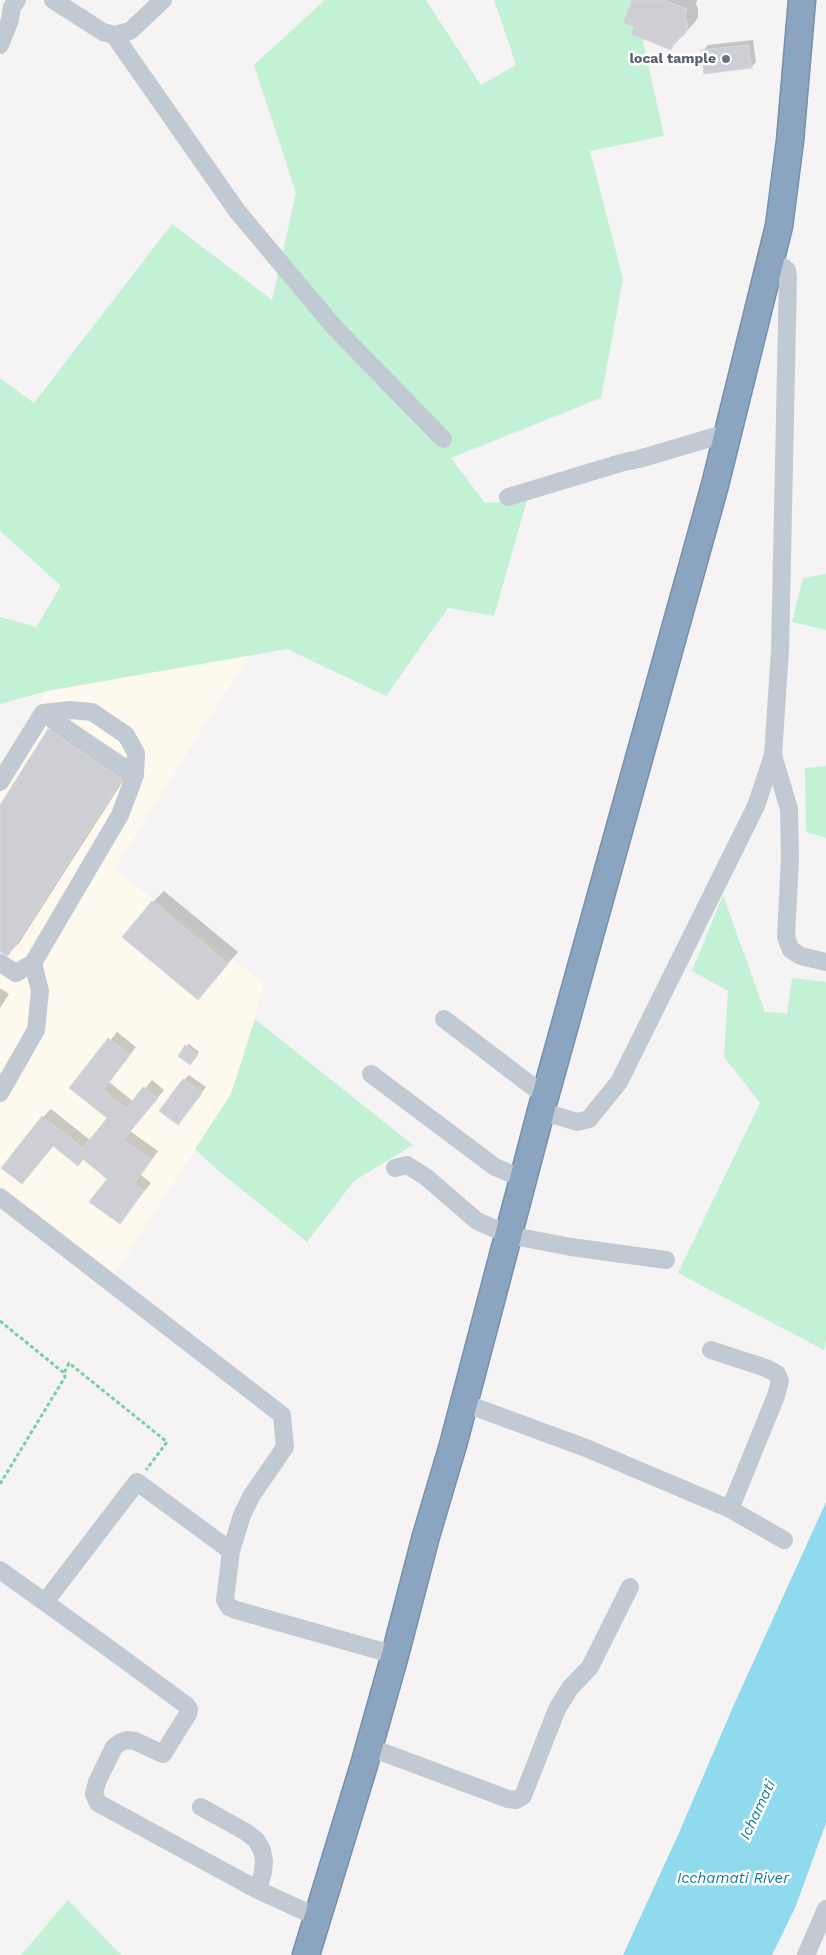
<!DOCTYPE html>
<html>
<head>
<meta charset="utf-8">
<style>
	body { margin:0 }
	canvas { display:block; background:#f5f3f3 }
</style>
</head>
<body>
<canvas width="826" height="1955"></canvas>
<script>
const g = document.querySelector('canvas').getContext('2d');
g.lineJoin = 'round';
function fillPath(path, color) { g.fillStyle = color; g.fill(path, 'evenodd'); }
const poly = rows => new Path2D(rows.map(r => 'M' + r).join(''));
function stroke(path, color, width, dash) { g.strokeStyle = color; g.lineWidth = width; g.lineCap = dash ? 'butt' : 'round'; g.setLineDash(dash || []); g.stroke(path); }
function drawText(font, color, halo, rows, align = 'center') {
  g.font = font + ' "Work Sans",sans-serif'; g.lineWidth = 5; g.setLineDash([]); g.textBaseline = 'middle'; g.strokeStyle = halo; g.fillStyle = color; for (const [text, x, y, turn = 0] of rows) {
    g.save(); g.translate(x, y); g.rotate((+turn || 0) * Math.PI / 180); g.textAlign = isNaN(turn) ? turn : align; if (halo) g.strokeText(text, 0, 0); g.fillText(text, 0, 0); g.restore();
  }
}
fillPath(poly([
	[249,655,114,869,264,983,255,1019,231,1094,104,1290,0,1210,0,763,47,691]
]), '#fdf9ef');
fillPath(poly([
	[325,0,426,0,481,85,516,65,494,0,634,0,664,136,590,151,623,279,601,398,451,458,485,503,527,500,494,616,448,608,386,696,287,649,47,691,0,704,0,617,36,627,61,586,0,531,0,378,34,403,172,224,272,300,296,193,254,65],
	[826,574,826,630,792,622,803,578],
	[826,766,826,838,806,832,805,768],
	[723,895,765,1012,787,1013,792,978,826,982,826,1339,824,1350,678,1273,760,1103,724,1057,728,991,692,971],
	[255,1019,413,1145,354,1181,307,1242,221,1173,195,1149,231,1094],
	[68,1900,121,1955,21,1955]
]), '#c3f1d5');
fillPath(poly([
	[826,1502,826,1823,795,1908,772,1955,623,1955,678,1835,732,1709]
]), '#90daee');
fillPath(poly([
	[634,0,697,0,696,4,698,9,698,17,695,22,671,48,635,27],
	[753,40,756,62,751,67,703,51,708,45],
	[60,719,132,767,19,943,8,954,0,951,0,807,49,730],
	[164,891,238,952,197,999,153,902],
	[0,988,9,994,0,1008],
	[117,1032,136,1047,109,1082,134,1102,152,1080,164,1090,130,1131,158,1151,141,1175,151,1183,119,1223,109,1178,84,1158,54,1145,22,1183,43,1117,51,1109,90,1140,109,1118,71,1088],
	[189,1044,199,1052,193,1061,186,1046],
	[189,1075,206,1087,178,1123,184,1080]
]), '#0003');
const building = poly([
	[632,0,664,0,687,9,685,16,687,21,687,29,684,35,675,41,671,50,631,34,634,27,623,23,632,0],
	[748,45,752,68,704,74,701,50,748,45],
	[48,729,122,779,8,956,0,952,0,805,48,729],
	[152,901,228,964,198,1000,122,937,152,901],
	[108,1038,130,1055,103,1090,126,1109,143,1087,158,1098,123,1140,151,1159,134,1183,144,1191,120,1224,89,1202,107,1179,83,1159,78,1166,53,1146,22,1184,1,1168,42,1116,83,1148,107,1118,69,1088,108,1038],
	[185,1045,198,1055,190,1065,178,1056,185,1045],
	[183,1079,202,1093,178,1125,159,1111,183,1079]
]);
fillPath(building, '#cdcfd5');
stroke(building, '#d7d9de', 1);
const highway = poly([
	[306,1955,364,1765,395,1655,426,1536,453,1445,541,1111,715,485,779,226,790,141,802,0]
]);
stroke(highway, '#7690ad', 29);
stroke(poly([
	[0,1321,64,1373],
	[0,1484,65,1377,64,1373,69,1363,167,1442,146,1470]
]), '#7ad0a6', 3, [4, 2.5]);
stroke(poly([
	[53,0,103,32,114,35,130,31,163,0],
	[114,35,237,211,335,328,443,439],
	[0,45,10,20,12,7,17,0],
	[508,497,624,462,639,459,727,433],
	[43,713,70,710,92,712,126,735,136,753,135,775],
	[773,755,789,809,790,858,786,937,791,950,801,956,826,962],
	[0,782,43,713,135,775,120,815,33,963,16,973,0,963],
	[444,1019,545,1096],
	[371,1074,495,1167,524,1179],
	[0,1093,36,1030,40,991,33,963],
	[541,1111,577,1122,589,1119,619,1082,756,806,773,755,780,650,788,277,787,270,783,267,770,263],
	[395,1168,407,1165,426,1177,477,1221,509,1235,571,1247,666,1260],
	[0,1197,282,1415,285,1447,252,1495,242,1515,231,1551,225,1600,229,1607,236,1610,395,1655],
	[711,1350,766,1368,777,1374,780,1381,776,1396,730,1509],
	[464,1403,586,1448,730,1509,784,1540],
	[0,1570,96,1639,186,1705,189,1709,188,1714,163,1754,135,1741,127,1740,121,1742,114,1747,97,1782,94,1794,98,1803,258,1890,317,1917],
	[45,1602,137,1482,231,1551],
	[369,1747,508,1799,516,1800,523,1796,557,1709,570,1688,590,1667,630,1587],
	[201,1807,246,1832,256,1840,262,1850,264,1861,263,1872,258,1890],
	[806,1955,826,1909]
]), '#c1cad2', 18);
stroke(highway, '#8ba5c1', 26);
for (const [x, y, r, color] of [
	[726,59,5,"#6b7280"]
]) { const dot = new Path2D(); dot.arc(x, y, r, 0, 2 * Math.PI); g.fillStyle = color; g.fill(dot); stroke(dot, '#fff', 2); }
drawText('bold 14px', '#5b616d', '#fff', [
	["local tample",716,59]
], 'right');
drawText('italic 15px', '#0c7c9b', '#fff', [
	["Ichamati",758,1810,-65],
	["Icchamati River",733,1879]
]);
</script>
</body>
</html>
